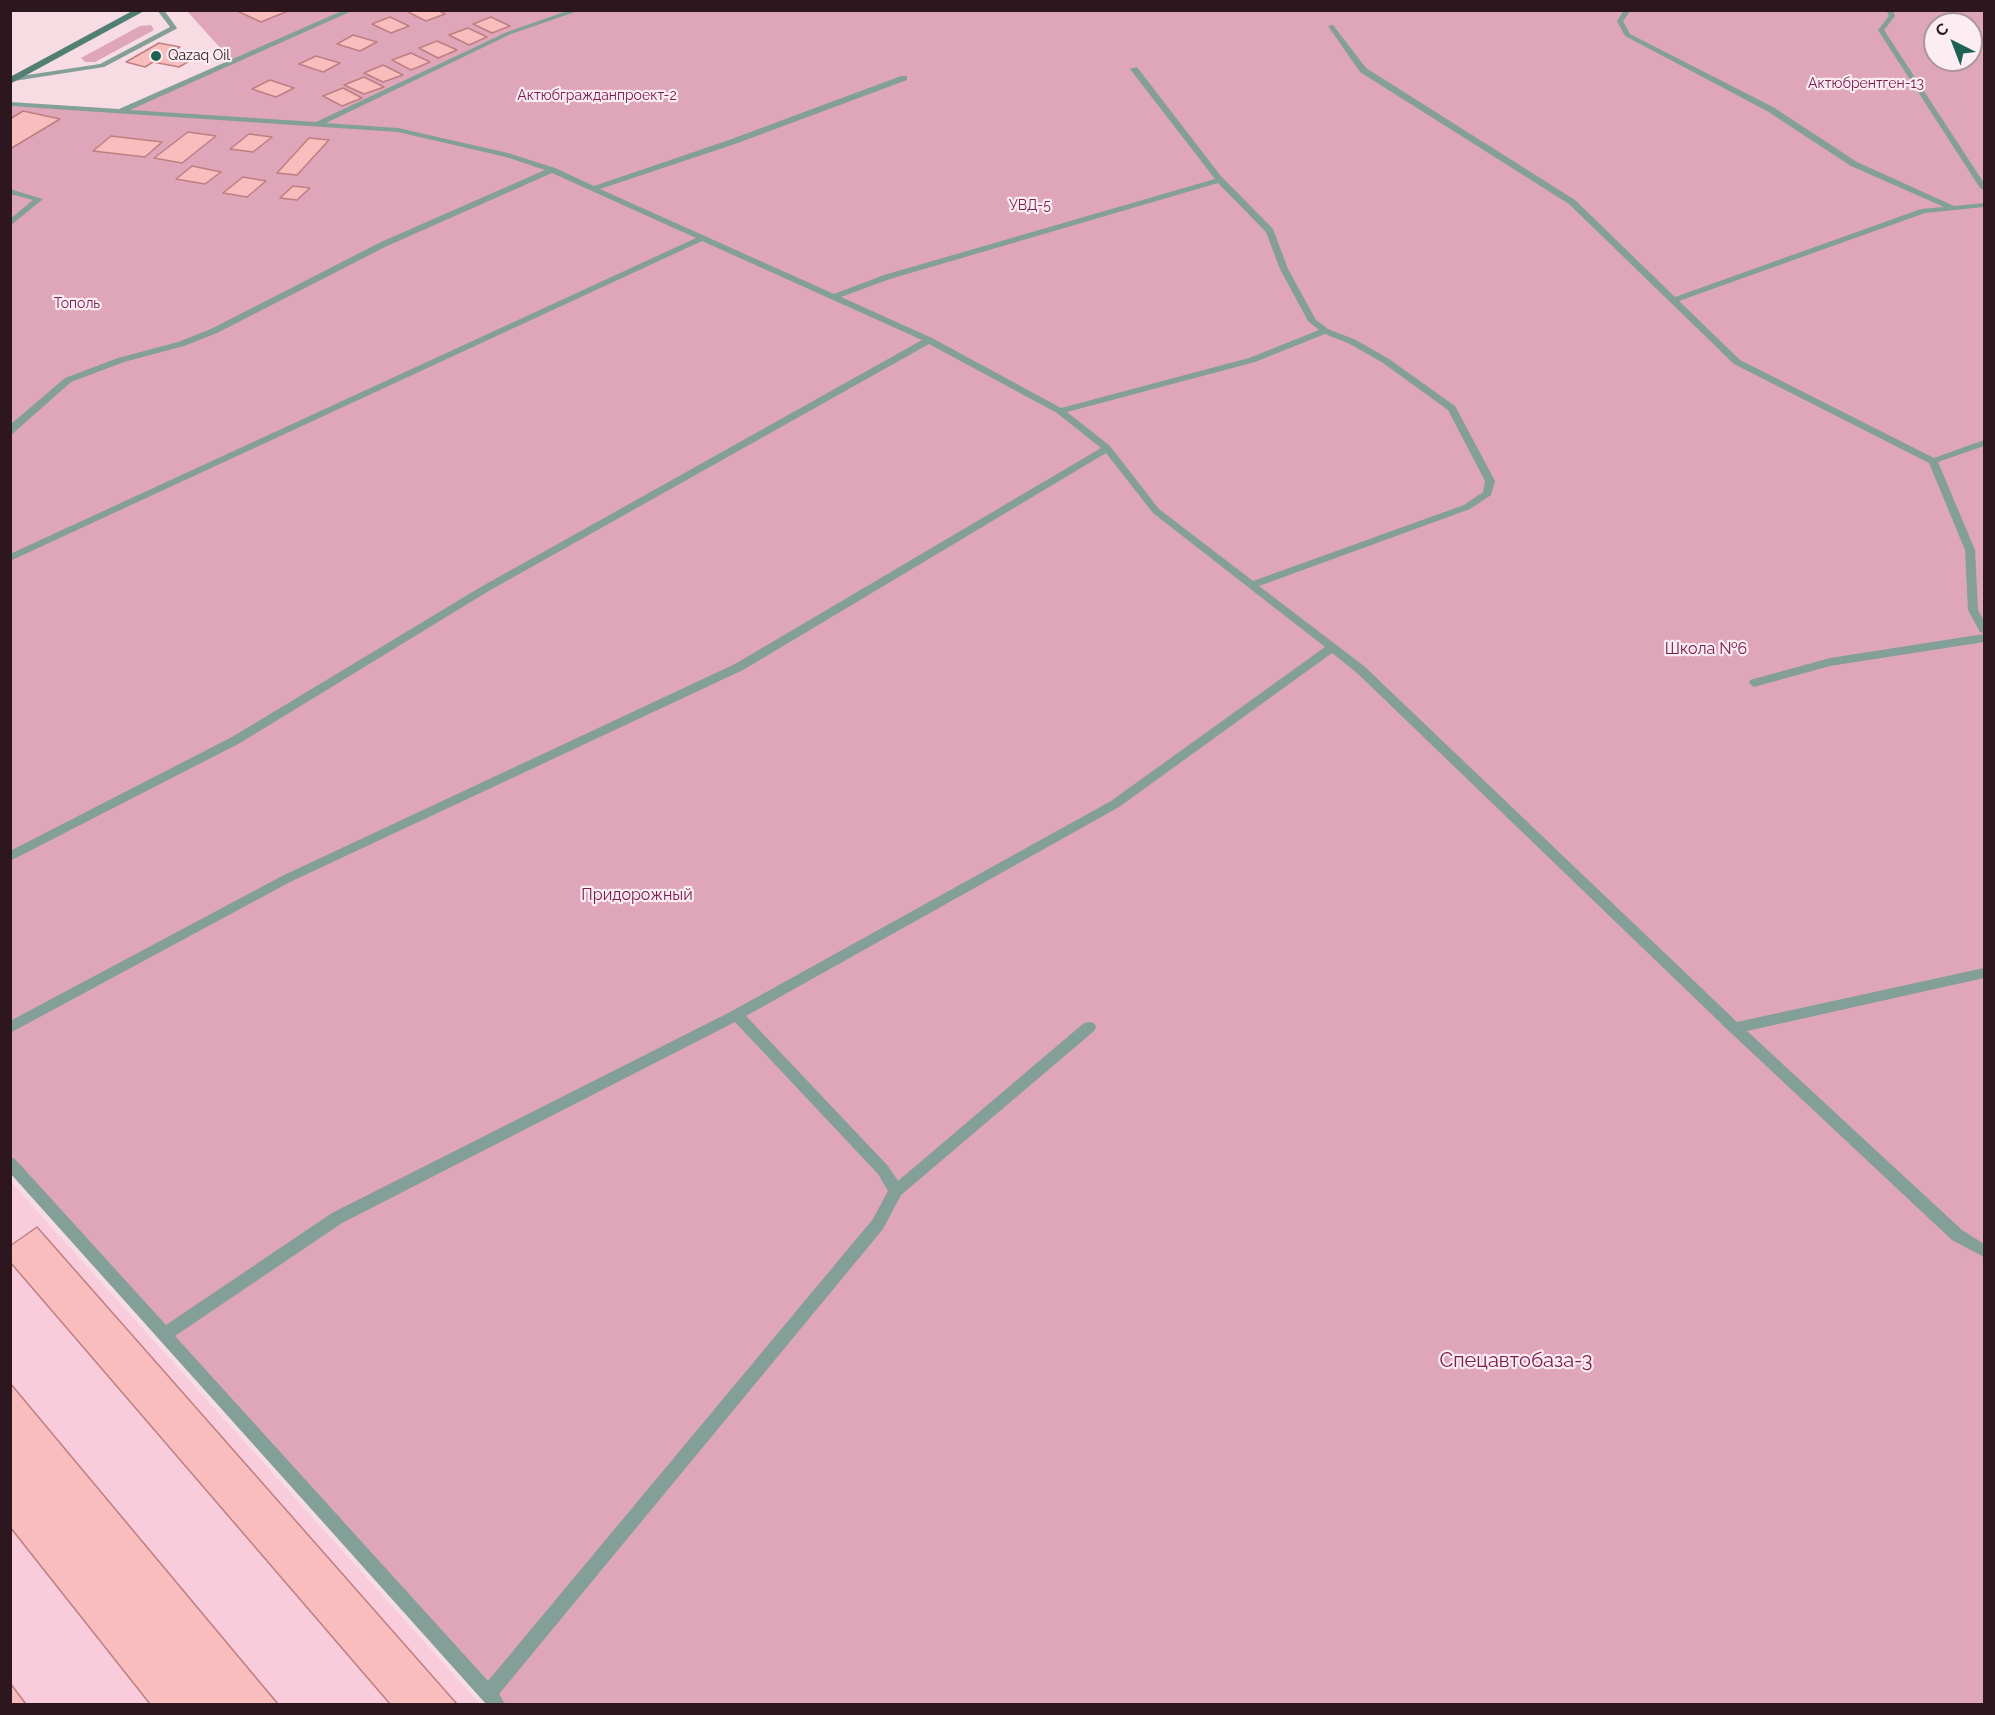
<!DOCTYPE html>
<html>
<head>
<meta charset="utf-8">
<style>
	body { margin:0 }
	#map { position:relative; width:1995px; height:1715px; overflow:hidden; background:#f7dce4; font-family:Raleway,sans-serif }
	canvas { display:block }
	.frame { position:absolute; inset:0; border:12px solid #2d161e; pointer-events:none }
	.north { position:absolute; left:1923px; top:12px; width:60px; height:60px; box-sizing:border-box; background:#fbedf2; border:2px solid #a9979d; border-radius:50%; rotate:318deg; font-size:16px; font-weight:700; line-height:24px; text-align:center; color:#2d161e }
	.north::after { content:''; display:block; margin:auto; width:21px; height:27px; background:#1d6355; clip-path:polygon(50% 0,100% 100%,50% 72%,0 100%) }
</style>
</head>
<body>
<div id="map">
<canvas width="1995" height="1715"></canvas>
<div class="frame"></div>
<div class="north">С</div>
</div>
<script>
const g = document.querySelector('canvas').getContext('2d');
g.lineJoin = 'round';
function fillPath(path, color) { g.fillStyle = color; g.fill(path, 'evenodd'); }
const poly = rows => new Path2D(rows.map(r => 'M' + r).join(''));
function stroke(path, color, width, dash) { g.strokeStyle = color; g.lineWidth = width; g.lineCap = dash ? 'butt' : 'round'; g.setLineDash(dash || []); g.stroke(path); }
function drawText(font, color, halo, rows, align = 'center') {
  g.font = font + ' Raleway,sans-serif'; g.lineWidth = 4.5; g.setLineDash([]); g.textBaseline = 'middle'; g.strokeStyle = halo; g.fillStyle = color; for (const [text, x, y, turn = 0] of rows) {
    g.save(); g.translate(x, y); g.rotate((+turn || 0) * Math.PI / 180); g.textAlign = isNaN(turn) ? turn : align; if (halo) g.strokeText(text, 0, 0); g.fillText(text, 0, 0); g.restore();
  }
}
fillPath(poly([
	[11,1182,480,1704,11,1704]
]), '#f8ccda');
fillPath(poly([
	[187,11,1984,11,1984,1704,497,1704,11,1163,10,106,117,112,233,62],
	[1935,24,1971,24,1971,60,1935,60],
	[151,25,154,30,95,62,85,62,81,58,140,26]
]), '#dfa5b8');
const building = poly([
	[235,10,286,10,288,11,261,22,235,10],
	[411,10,438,10,445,14,426,21,408,12,411,10],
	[390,17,409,26,391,33,372,24,390,17],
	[491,17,510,26,492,33,473,24,491,17],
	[468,28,487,37,469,45,449,35,468,28],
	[353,35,377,42,360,51,337,44,353,35],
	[437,41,457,50,438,58,419,48,437,41],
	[159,43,180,47,173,52,196,57,179,67,153,62,145,67,126,62,159,43],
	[411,53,430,62,411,70,392,60,411,53],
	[316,56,340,63,323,72,299,64,316,56],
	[383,65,403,75,383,82,364,73,383,65],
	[364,77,384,87,364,94,344,85,364,77],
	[270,80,294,88,276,97,252,89,270,80],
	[343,88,362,98,342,106,323,96,343,88],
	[23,111,60,119,10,149,10,119,23,111],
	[188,132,216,136,182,163,154,158,188,132],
	[249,134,272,137,253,152,230,149,249,134],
	[111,136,162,142,145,157,93,151,111,136],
	[309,138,329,140,297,175,277,173,309,138],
	[192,166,221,172,205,184,176,179,192,166],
	[243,177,266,181,247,197,223,193,243,177],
	[293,186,310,188,297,200,280,198,293,186],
	[37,1227,457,1704,390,1704,10,1262,10,1246,37,1227],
	[10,1383,278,1704,150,1704,10,1527,10,1383],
	[10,1683,26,1704,10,1704,10,1683]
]);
fillPath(building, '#f9bdbe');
stroke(building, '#be7f81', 1.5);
fillPath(poly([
	[157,10,164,10,177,28,176,29,104,67,14,81,10,79,14,77,100,64,170,27,157,10],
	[344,10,354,10,130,110,316,122,507,32,570,10,581,10,511,34,326,123,398,128,508,153,555,168,594,186,729,140,901,76,907,76,907,80,735,144,600,189,834,294,884,275,1215,179,1130,69,1137,67,1220,175,1273,229,1288,269,1316,320,1328,329,1356,340,1389,359,1455,406,1495,481,1491,495,1470,509,1259,586,1364,666,1737,1022,1984,968,1984,978,1747,1031,1962,1230,1984,1244,1984,1257,1952,1240,1730,1032,1356,672,1332,653,1119,807,746,1016,888,1166,898,1181,1084,1023,1089,1022,1094,1023,1096,1027,1094,1031,901,1195,883,1229,499,1694,505,1704,486,1704,10,1173,10,1157,15,1159,166,1325,332,1213,732,1011,1111,801,1325,647,1153,513,1106,453,743,670,290,882,10,1033,10,1021,282,876,735,664,1101,448,1057,413,929,344,487,592,240,743,10,861,10,851,232,737,479,588,922,340,702,241,10,561,10,554,696,238,552,173,387,246,217,333,184,346,124,362,71,382,10,436,11,424,65,378,118,358,178,342,211,329,381,242,545,170,506,157,398,132,10,106,10,102,119,109,344,10],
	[1218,183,1266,232,1280,269,1308,321,1319,330,1249,358,1061,408,932,338,841,297,890,279,1218,183],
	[1325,334,1350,344,1383,363,1448,410,1485,481,1483,492,1464,505,1253,581,1159,509,1110,446,1067,412,1255,362,1325,334],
	[735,1022,878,1174,888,1191,873,1219,488,1681,175,1336,342,1223,735,1022],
	[1624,10,1631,10,1623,21,1630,34,1773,107,1857,162,1954,206,1984,203,1984,207,1925,213,1679,301,1740,360,1934,458,1984,440,1984,446,1938,462,1975,550,1978,610,1984,621,1984,633,1980,632,1968,610,1965,550,1929,463,1734,364,1569,204,1360,72,1328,26,1333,25,1366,68,1575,200,1675,297,1921,209,1944,207,1851,166,1767,111,1625,36,1617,21,1624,10],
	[1886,10,1893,10,1895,16,1884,30,1984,183,1984,190,1980,188,1878,30,1889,16,1886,10],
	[10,189,43,199,10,226,10,219,33,200,10,194,10,189],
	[1984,634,1984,642,1830,666,1754,687,1749,683,1750,680,1830,658,1984,634]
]), '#82a098');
fillPath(poly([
	[134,10,146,10,10,84,10,77,134,10]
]), '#517f74');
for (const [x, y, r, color] of [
	[156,56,6,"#1d6355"]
]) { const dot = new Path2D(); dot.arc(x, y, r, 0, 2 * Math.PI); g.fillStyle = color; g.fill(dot); stroke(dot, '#fbedf2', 2); }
drawText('14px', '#2d161e', '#fbedf2', [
	["Qazaq Oil",168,56]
], 'left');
drawText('14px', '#81194b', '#fbedf2', [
	["Актюбрентген-13",1866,84],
	["Актюбгражданпроект-2",597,96],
	["УВД-5",1030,206],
	["Тополь",77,304]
]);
drawText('16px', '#81194b', '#fbedf2', [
	["Школа №6",1706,649],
	["Придорожный",637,895]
]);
drawText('20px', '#81194b', '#fbedf2', [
	["Спецавтобаза-3",1516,1361]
]);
</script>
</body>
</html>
